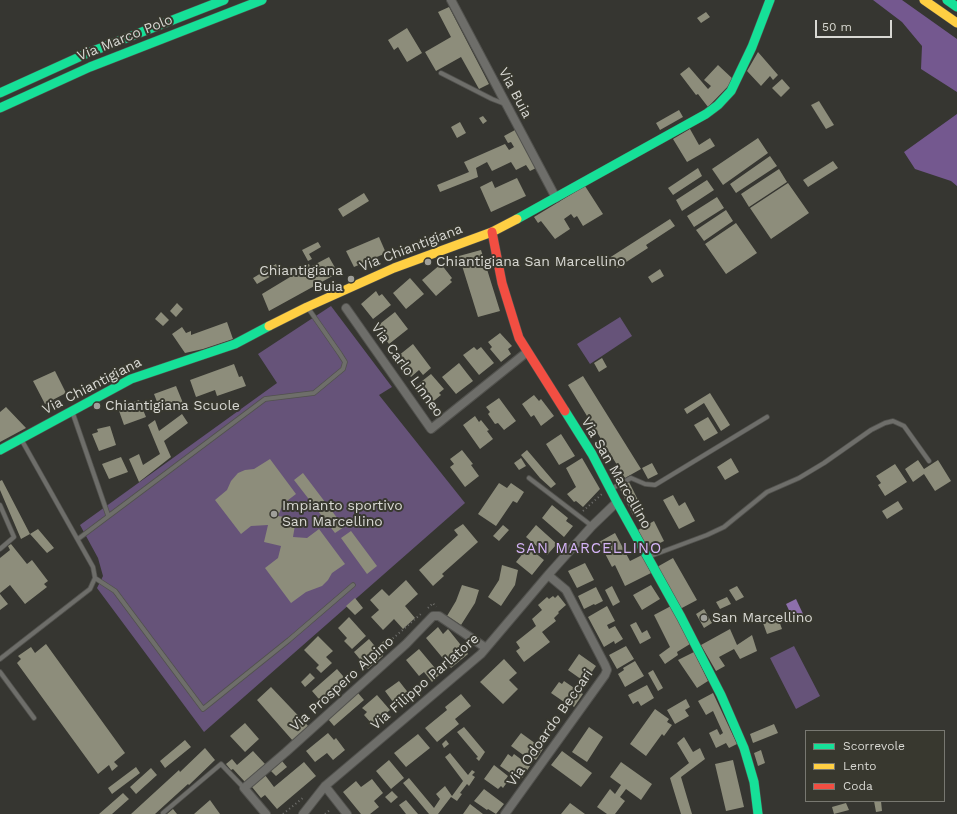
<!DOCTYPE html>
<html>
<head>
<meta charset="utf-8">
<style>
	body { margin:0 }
	#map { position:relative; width:957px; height:814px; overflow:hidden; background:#363631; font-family:"Work Sans",sans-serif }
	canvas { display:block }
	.legend { position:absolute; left:805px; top:730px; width:140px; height:72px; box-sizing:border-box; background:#38382f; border:1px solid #787871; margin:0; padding:5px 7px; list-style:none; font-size:12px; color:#d8d8d3 }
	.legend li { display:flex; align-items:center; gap:8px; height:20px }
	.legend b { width:20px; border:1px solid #787871 }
	.scale { position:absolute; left:815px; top:20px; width:77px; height:18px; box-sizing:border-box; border:2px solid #d8d8d3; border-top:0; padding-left:5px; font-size:12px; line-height:14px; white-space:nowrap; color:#d8d8d3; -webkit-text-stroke:3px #38382f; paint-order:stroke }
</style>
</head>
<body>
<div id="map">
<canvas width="957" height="814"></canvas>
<ul class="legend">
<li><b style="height:5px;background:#16e098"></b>Scorrevole</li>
<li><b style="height:5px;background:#ffcf43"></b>Lento</li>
<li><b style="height:5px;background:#f24e42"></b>Coda</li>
</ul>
<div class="scale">50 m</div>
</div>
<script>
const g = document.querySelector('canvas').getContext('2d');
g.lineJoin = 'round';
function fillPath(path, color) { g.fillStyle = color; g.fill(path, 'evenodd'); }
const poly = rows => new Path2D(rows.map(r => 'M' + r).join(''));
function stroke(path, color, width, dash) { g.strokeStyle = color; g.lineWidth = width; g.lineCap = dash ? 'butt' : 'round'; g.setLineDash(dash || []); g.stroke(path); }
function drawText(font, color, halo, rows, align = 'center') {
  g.font = font + ' "Work Sans",sans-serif'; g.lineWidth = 4; g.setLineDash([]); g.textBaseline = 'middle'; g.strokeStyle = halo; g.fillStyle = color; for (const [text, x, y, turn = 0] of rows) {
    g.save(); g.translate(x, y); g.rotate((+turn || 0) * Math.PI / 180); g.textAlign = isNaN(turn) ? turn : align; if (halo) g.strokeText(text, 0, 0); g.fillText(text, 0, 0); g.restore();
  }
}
fillPath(poly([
	[331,306,392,387,379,395,465,503,204,732,97,588,103,576,98,558,80,525,277,383,258,354],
	[620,317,632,336,590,364,577,344],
	[794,646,820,696,796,709,770,658]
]), '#665379');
fillPath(poly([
	[873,0,902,0,957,39,957,92,921,69,922,46,902,22],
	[957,114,957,186,951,181,915,169,904,152]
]), '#74588f');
fillPath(poly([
	[796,599,804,616,794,621,786,604]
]), '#8d6fab');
fillPath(poly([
	[449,7,489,84,479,89,461,57,436,71,425,52,451,37,438,12],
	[706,12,710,17,701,23,697,18],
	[407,28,422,53,407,62,398,47,394,50,388,40],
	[758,52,778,75,773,80,770,76,761,86,747,71],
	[718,65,734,80,708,107,698,94,696,95,680,74,689,67,708,89,711,86,704,80],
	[782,79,790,88,781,97,772,88],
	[819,101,834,125,826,129,811,105],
	[679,110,683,117,660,130,656,123],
	[483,116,487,121,483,124,479,118],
	[460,122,466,133,457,138,451,127],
	[690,129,699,145,710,138,715,146,687,162,673,139],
	[515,130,536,168,530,171,526,165,516,170,511,162,492,171,487,162,476,168,478,177,440,192,437,185,469,172,464,162,505,144,509,150,514,147,511,142,508,143,504,136],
	[758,138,768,153,723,185,712,169],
	[770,156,777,166,736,193,730,184],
	[833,161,838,168,808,187,803,180],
	[698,168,702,176,673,195,668,188],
	[779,169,787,182,749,207,741,194],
	[517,178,526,196,491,212,480,187,492,181,495,188],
	[707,180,714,190,682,211,676,200],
	[788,183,809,213,771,239,750,208],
	[585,186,603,214,583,226,577,216,574,218,571,214,564,219,570,229,555,239,541,221,538,223,534,217],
	[364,193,369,201,343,217,338,209],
	[717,197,724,208,694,227,687,216],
	[726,210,733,221,704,241,696,230],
	[670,219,675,226,646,245,648,248,617,268,612,261,608,263,606,260],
	[736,223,757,253,726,274,705,244],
	[379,237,386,253,354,267,346,251],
	[318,242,321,247,309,254,312,259,308,261,302,250],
	[481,250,500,311,478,317,459,256],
	[329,257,338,273,269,311,262,294,295,274,294,273,309,264,310,267],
	[276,264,280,271,257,284,253,278],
	[441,264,452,278,450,280,452,282,436,296,422,280],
	[660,269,664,276,652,283,648,277],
	[410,278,424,294,406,309,393,293],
	[376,291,379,296,382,294,391,305,373,319,361,304],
	[177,303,183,309,176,317,170,311],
	[161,312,169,320,163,326,155,319],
	[395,312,408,329,389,344,376,327],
	[227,322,233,339,203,349,185,353,172,334,182,327,186,333,191,331,191,335],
	[500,333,512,346,508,349,511,354,501,362,490,349,492,347,488,342],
	[413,344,431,368,423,375,419,370,411,377,399,362,402,360,398,356],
	[474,347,477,350,481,347,494,363,479,375,463,355],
	[602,358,607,367,599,372,594,363],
	[459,363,473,381,456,394,442,377],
	[234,364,239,377,242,376,246,386,217,396,215,390,196,397,190,380],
	[55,371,66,393,45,404,33,381],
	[431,374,444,389,439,393,441,395,430,404,417,385],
	[583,376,641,469,625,478,568,385],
	[176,386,183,403,161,412,154,394],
	[710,393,730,425,721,431,704,403,687,414,684,409],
	[534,395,539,401,541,399,554,416,541,426,534,415,531,417,522,404],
	[499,398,516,421,504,430,498,423,495,424,488,414,490,412,486,407],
	[139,400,146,417,124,425,118,408],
	[6,407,26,428,0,442,0,412],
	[182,414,188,423,164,441,171,457,139,482,129,459,139,454,143,465,160,454,148,425,155,420,159,431],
	[475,416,479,422,481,420,489,430,487,431,493,439,480,449,463,425],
	[708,417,718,433,704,441,694,425],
	[110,426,116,445,99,451,92,434,98,432,97,429],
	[561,434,575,456,559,465,546,444],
	[462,450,473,464,471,465,479,476,465,487,450,467,454,464,450,459],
	[527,450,556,484,551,488,540,478,521,455],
	[121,457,128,472,109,479,102,464],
	[521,458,526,466,519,470,514,463],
	[582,458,600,489,583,507,576,501,574,502,567,494,576,487,566,468],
	[731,458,739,472,725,480,717,467],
	[270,459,296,494,283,504,278,516,296,519,293,537,307,538,319,529,345,564,332,573,328,580,322,586,306,592,291,603,265,568,278,558,281,546,264,542,268,525,251,526,241,534,215,500,227,490,231,481,238,473,245,470,254,469],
	[918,460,924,469,938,460,951,481,935,491,924,474,913,482,905,469],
	[652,463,658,474,648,479,642,468],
	[895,464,907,482,885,496,878,485,881,483,876,476],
	[303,473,344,527,335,533,294,480],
	[2,480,30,534,38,529,54,548,47,553,30,534,21,539,0,490,0,481],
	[629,482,643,510,633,515,619,487],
	[499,483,507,488,511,483,524,492,517,503,513,501,496,526,478,514],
	[673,495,679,506,685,502,695,521,679,529,663,500],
	[898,501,903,509,887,519,882,511],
	[552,505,568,518,566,521,573,526,564,537,542,518],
	[654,521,664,541,648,549,638,530],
	[463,524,478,542,442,574,444,576,433,586,419,570,458,535,454,530],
	[503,525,509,530,499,541,493,536],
	[536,525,557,544,547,555,526,537],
	[351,531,377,566,367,574,341,538],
	[615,533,630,561,642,555,651,573,625,586,615,565,612,567,599,542],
	[11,544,27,564,32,560,48,581,44,584,47,587,25,604,10,585,0,593,0,558,10,550,8,546],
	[528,547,544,560,532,575,516,562],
	[673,558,697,600,680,609,657,567],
	[585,563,594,580,577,588,568,571],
	[502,565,518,570,515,585,501,606,488,597,499,580],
	[406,580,418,594,405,606,415,618,403,629,394,619,383,630,371,617,379,610,370,600,382,589,389,596],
	[462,585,479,590,475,603,461,625,447,616,456,601],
	[651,585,660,599,642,610,633,595],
	[612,586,620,602,613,606,605,590],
	[737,586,744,597,736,601,729,590],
	[596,587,603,601,595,605,594,604,584,609,578,596],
	[0,594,8,604,0,610],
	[558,595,566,605,558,612,559,613,554,618,556,621,542,632,550,642,524,662,516,651,520,648,516,642,536,626,532,619,542,610,538,605,547,597,549,599,553,596,555,598],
	[727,597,731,604,720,609,716,602],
	[355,598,363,608,355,615,346,606],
	[607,606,615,621,607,625,609,629,615,626,623,639,615,644,614,641,604,647,588,617],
	[671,606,690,644,677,652,678,655,665,664,659,655,670,647,654,615],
	[704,609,712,623,704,628,696,614],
	[349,617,366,636,352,649,344,641,347,638,338,628],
	[778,618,782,629,767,634,763,623],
	[636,622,642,633,647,630,651,638,640,644,630,625],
	[438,627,443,634,448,629,468,654,451,668,426,638],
	[730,629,737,645,752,635,757,651,740,659,734,649,719,657,725,666,716,671,701,645],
	[318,636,333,651,326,657,332,663,321,673,316,668,319,665,304,650],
	[369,639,383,656,368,669,354,652],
	[386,639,390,644,383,651,378,646],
	[46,644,125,753,114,762,118,766,112,771,109,765,98,774,17,663,21,659,18,656,31,647,35,653],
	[626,646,634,659,617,669,609,655],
	[419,649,440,674,432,682,424,672,419,676,406,660],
	[694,652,708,681,697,688,678,660],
	[579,654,596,666,585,682,568,670],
	[504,659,517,673,509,680,518,689,503,704,480,682],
	[635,661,644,676,625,687,618,674,624,670,623,668],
	[337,669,349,683,324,705,312,691],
	[653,670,663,688,658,691,648,673],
	[310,673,315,678,305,687,301,682],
	[399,681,410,695,396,706,385,691],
	[564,681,583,694,574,707,568,702,567,704,551,693,559,682,562,684],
	[647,685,654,698,641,706,638,701,633,704,628,695],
	[271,687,309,727,293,741,257,700],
	[358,693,364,700,334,726,328,719],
	[713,693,737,744,729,748,726,743,716,748,709,733,717,729,720,735,723,733,713,711,706,715,698,701],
	[461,694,471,706,455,719,459,724,437,742,425,728,447,710,445,707],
	[377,695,390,710,373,725,364,715,367,712,362,708],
	[686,699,690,707,685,710,689,716,675,724,667,710],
	[655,709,669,719,667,722,672,725,664,736,662,734,646,756,630,744],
	[245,723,259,739,245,752,230,736],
	[774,724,778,733,753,743,750,734],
	[464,727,485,752,479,761,476,758,478,757,457,732],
	[589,727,603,737,587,762,572,752],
	[328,733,334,740,336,738,345,750,333,760,327,753,315,762,306,751],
	[521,733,543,749,536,760,528,755,526,757,511,746],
	[418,734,430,748,406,767,394,753],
	[684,737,693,752,700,748,705,759,681,777,692,814,681,814,670,778,689,763,677,743],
	[185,740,191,747,165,768,160,761],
	[446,740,449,744,444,748,442,744],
	[205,748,215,760,189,785,188,784,155,814,131,814,179,770,180,772],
	[761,750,765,763,758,766,754,753],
	[253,751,265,764,245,782,233,769,231,770,226,764,232,759,237,765],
	[562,751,592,773,581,787,551,765],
	[450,753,468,775,472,770,475,772,472,775,475,777,469,786,467,784,460,793,462,794,457,801,451,797,438,814,429,814,403,783,409,778,434,808,440,799,436,794,445,786,452,796,463,781,445,757],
	[508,754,512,757,514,754,530,766,522,778,518,775,516,777,500,766],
	[389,760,404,778,391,789,376,771],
	[733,760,744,807,726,811,715,764],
	[282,761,287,767,276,776,271,771],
	[304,762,316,776,277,809,265,795,261,798,252,787,265,775,274,787],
	[621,762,652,784,641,800,626,789,620,797,625,801,615,814,607,814,597,807,610,789,615,794,621,785,610,777],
	[494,765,508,776,506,779,508,781,503,788,501,786,498,789,484,779],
	[136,767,140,773,112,794,108,788],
	[151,768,157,775,136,794,130,787],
	[372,779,383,793,374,801,379,807,370,814,361,814,343,792,356,781,361,787],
	[484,789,504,804,496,814,488,809,487,810,474,801],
	[392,791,398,797,391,803,385,797],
	[123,793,129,799,112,814,99,814],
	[210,800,220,814,194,814],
	[406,800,418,814,406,814,399,805],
	[874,801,881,801,882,811,876,812],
	[570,803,585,814,561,814],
	[846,803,849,810,834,814,832,807],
	[470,804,483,814,463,814],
	[173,809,177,814,167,814]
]), '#8d8d7b');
const lane = poly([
	[441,73,492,99,505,104],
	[72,411,108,515],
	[529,478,592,526],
	[611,489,631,478,645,484,655,485,767,417],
	[0,505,14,537,0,549],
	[78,539,265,399,314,393,343,369,345,362,340,354,308,308],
	[648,557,707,535,724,527,767,492,799,478,824,463,871,430,885,423,893,421,904,426,929,461],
	[95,578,115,591,203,709,289,640,353,585],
	[0,659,90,589,95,578,93,567,21,439],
	[0,672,34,718],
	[163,813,221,764,244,788]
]);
const street = poly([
	[451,0,556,198],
	[346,308,431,429,527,352],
	[325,786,347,814],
	[266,814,244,788,286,752,406,644,433,616,439,616,486,648],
	[303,814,325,786,481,654,548,575,592,526,617,502],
	[505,814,605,675,607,670,605,665,566,590,548,575]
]);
const fast = poly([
	[947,0,957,7],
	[0,93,88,53,224,0],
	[0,108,90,67,262,0],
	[517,219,706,114,718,105,731,91,752,47,770,0],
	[565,411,592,454,617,502,681,617,721,695,744,748,754,782,758,814],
	[0,450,131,379,235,344,269,326]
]);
const slow = poly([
	[924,0,957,23],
	[269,326,307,307,394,268,492,232,517,219]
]);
const jam = poly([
	[492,232,502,283,519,338,565,411]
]);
stroke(lane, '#52524e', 5.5);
stroke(street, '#52524e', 10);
stroke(fast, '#52524e', 10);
stroke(slow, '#52524e', 10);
stroke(jam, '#52524e', 10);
stroke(poly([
	[583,511,602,494],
	[428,608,433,603,436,607],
	[393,644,390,641,422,613],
	[283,814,304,797],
	[325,814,331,809]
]), '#6f6f6c', 2, [1, 3]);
stroke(lane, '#6e6e6a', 4);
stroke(street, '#6e6e6a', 8);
stroke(fast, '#16e098', 9);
stroke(slow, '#ffcf43', 9);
stroke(jam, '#f24e42', 9);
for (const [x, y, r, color] of [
	[428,262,4,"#9f9f9a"],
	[351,279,4,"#9f9f9a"],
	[97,406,4,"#9f9f9a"],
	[274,514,4,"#9f9f9a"],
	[704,618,4,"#9f9f9a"]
]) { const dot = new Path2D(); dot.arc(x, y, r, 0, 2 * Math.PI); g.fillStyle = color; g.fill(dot); stroke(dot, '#38382f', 1.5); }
drawText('14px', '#d8d8d3', '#38382f', [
	["Via Marco Polo",125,38,-22],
	["Via Buia",515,93,62],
	["Via Chiantigiana",411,248,-21],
	["Via Carlo Linneo",407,370,54],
	["Via Chiantigiana",92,386,-27],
	["Via San Marcellino",616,473,60],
	["Via Filippo Parlatore",425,682,-41],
	["Via Prospero Alpino",342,684,-42],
	["Via Odoardo Beccari",550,728,-55]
]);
drawText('14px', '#d8d8d3', '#38382f', [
	["Chiantigiana San Marcellino",436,262],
	["Chiantigiana",343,271,"right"],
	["Buia",343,287,"right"],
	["Chiantigiana Scuole",105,406],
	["Impianto sportivo",282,506],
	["San Marcellino",282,522],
	["San Marcellino",712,618]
], 'left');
g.letterSpacing = '1px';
drawText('15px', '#d5b4f8', '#38382f', [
	["SAN MARCELLINO",589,549]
]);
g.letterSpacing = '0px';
</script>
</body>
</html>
